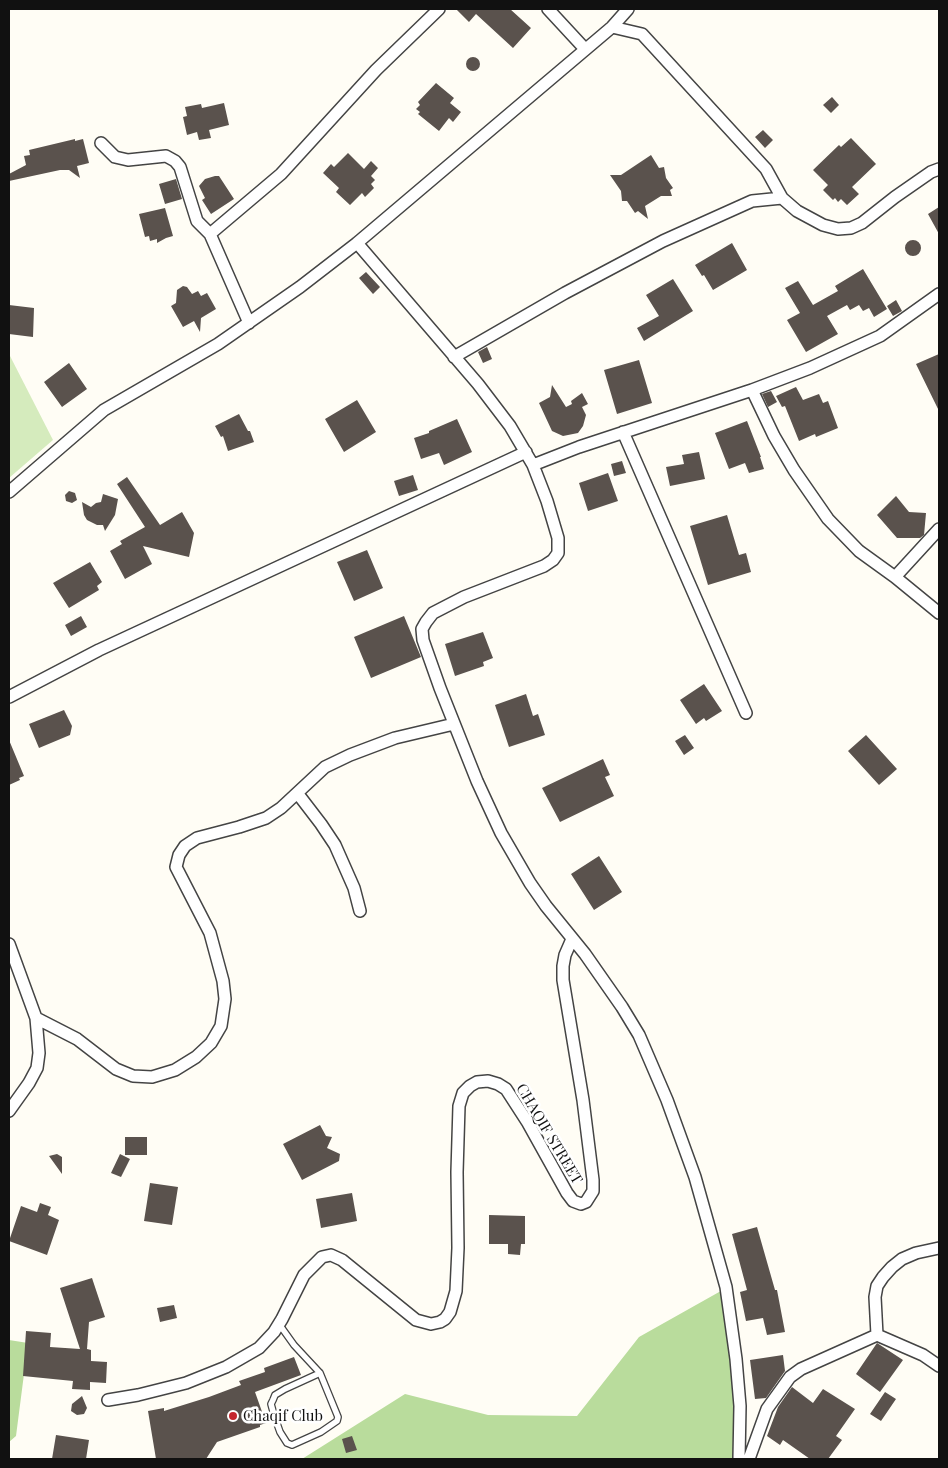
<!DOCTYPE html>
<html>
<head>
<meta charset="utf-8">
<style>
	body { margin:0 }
	#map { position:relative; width:948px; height:1468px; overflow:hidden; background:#fffdf5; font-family:"Playfair Display",serif }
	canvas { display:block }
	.frame { position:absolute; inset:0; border:10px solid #111; pointer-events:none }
</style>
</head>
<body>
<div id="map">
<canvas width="948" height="1468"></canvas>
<div class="frame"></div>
</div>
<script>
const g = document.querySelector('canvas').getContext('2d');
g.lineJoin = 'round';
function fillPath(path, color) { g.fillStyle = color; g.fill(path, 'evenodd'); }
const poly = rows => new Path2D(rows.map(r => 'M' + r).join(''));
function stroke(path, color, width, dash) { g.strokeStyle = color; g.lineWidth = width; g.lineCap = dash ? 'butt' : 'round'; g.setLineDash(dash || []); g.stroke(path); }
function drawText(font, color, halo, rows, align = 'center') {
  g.font = font + ' "Playfair Display",serif'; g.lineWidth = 5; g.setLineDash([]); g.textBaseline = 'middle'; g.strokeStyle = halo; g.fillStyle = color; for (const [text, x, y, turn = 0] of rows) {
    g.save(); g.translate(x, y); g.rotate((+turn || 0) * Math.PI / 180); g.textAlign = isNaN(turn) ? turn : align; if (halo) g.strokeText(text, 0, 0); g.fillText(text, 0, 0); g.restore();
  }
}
fillPath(poly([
	[9,354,53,440,9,478]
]), '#d5ebbd');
fillPath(poly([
	[728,1287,735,1351,737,1459,302,1459,405,1394,488,1415,577,1416,639,1337],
	[9,1340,28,1343,16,1436,9,1442]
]), '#b9dc9c');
fillPath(poly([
	[456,9,510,9,531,28,513,48,476,14,469,22],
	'466 64a7 7 0 1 1 14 0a7 7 0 1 1-14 0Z',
	[436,83,454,98,450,103,461,112,453,122,449,118,439,131,418,114,420,112,416,109,420,105,418,102],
	[832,97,839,105,831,113,823,105],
	[224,103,229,125,209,130,211,138,199,140,197,132,187,135,183,117,187,116,185,107,201,104,202,108],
	[763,130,773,140,765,148,755,137],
	[851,138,876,164,852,187,859,194,847,205,841,199,838,202,835,198,833,200,823,190,828,185,813,170,839,145,841,147],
	[75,139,75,141,83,139,89,163,77,166,80,178,69,170,60,170,9,181,9,174,26,165,24,156,30,155,29,150],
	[348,153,364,169,371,161,378,168,371,176,375,180,371,184,374,188,365,197,362,193,350,205,336,192,339,188,323,173,331,164,334,167],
	[651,155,659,168,664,167,666,178,673,188,670,190,672,196,661,196,645,206,648,219,638,211,635,213,627,201,622,201,621,191,610,175,621,175],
	[215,176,219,176,234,199,211,214,202,200,205,198,199,186,205,179],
	[176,179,182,199,165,204,159,184],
	[939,207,939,234,928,214],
	[165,208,173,236,166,238,157,243,157,239,150,241,149,236,145,237,139,214],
	'905 248a8 8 0 1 1 16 0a8 8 0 1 1-16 0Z',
	[732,243,747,270,713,290,704,275,702,276,695,265],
	[863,269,887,309,874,317,869,308,863,311,859,305,850,310,847,305,827,316,838,334,806,352,787,320,800,313,785,288,798,281,813,305,838,291,835,286],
	[366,272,380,287,373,294,359,278],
	[673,279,693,311,644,341,637,328,659,316,646,295],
	[183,286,187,287,192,294,198,291,201,296,207,293,216,309,201,318,200,332,194,321,183,327,171,306,176,303,177,290],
	[896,300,902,311,893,316,887,306],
	[9,305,34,308,33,337,9,334],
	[487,347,492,359,483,363,478,352],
	[939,354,939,411,916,364],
	[639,360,652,403,617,414,604,370],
	[69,363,87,389,62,407,44,382],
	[552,385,566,407,572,404,571,401,582,393,588,404,582,407,586,415,583,426,578,433,563,436,552,431,539,403,550,397],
	[796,387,803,400,819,394,823,403,828,401,838,428,816,437,815,434,799,441,785,406,782,407,776,396],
	[771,391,777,402,768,407,762,394],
	[357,400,376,432,344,452,325,419],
	[239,414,248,431,250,431,254,442,228,451,223,436,221,437,215,426],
	[457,419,472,452,444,465,439,453,421,459,414,438,429,433,429,431],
	[747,421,761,457,760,457,764,469,749,473,745,463,729,469,715,433],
	[699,452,705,479,670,486,666,467,684,464,682,455],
	[622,461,626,473,614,476,611,464],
	[608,473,618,501,588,511,579,483],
	[413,475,418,490,399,496,394,481],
	[127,477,160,525,182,512,194,533,189,557,143,546,152,564,125,579,110,551,122,544,120,541,145,527,117,484],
	[69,491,75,493,77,500,72,503,66,501,65,495],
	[103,494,118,499,115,515,105,531,103,525,97,525,87,520,84,515,82,502,91,507,96,503,101,502],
	[896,496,909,512,926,513,924,535,920,538,897,538,877,515],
	[727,515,739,555,746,553,751,572,708,585,690,526],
	[367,550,383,588,354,601,337,562],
	[90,562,102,582,97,586,99,590,69,608,53,583],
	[81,616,87,627,71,636,65,625],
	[404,616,421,657,371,678,354,637],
	[483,632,493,658,483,662,484,666,455,676,445,644],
	[704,684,722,711,706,721,704,718,696,724,680,700],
	[526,694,533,716,538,714,545,735,509,747,495,705],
	[64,710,72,726,70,735,39,748,29,724],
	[685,735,694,748,684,755,675,741],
	[866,735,897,769,879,785,848,751],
	[9,740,24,776,19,778,20,780,9,785],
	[603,759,610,775,605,777,614,796,560,822,542,788],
	[599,856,622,892,594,910,571,874],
	[320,1125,326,1136,332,1137,327,1148,340,1154,339,1161,302,1180,283,1144],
	[125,1137,147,1137,147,1155,125,1155],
	[57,1154,62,1157,62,1174,49,1156],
	[120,1154,130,1159,121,1177,111,1173],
	[150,1183,178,1187,172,1225,144,1221],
	[352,1193,357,1221,321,1228,316,1199],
	[40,1203,51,1207,48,1215,59,1220,47,1255,9,1241,21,1206,37,1212],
	[489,1215,525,1216,525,1244,521,1244,520,1255,508,1254,508,1244,489,1244],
	[757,1227,775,1290,777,1290,785,1332,767,1335,763,1318,746,1321,740,1292,747,1290,732,1234],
	[92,1278,105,1317,89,1322,87,1349,91,1350,91,1361,107,1362,106,1383,90,1382,90,1390,72,1389,73,1381,23,1376,26,1331,51,1333,50,1347,80,1349,60,1288],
	[174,1305,177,1318,160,1322,157,1308],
	[877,1343,903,1360,880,1392,856,1374],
	[783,1355,785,1371,766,1398,755,1399,750,1360],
	[294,1357,301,1375,255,1392,266,1423,260,1425,260,1427,217,1442,206,1459,156,1459,148,1411,164,1408,164,1411,209,1397,241,1385,239,1381,265,1372,264,1368],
	[792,1387,813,1403,823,1389,855,1409,836,1436,842,1440,828,1459,810,1459,783,1440,780,1445,767,1436,778,1407],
	[885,1392,896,1399,881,1421,870,1414],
	[82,1396,87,1408,84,1414,77,1415,71,1411,72,1404],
	[56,1435,89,1440,86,1459,52,1459],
	[352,1436,357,1450,346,1453,342,1439]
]), '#5a524d');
const lane = poly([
	[279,1324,294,1345,320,1373,338,1417,337,1421,321,1432,292,1445,287,1443,280,1432,274,1415,271,1404,273,1400,275,1395,285,1389,320,1373]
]);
const street = poly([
	[548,9,585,49],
	[612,27,642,34,766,169,782,198],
	[101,143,115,157,128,160,166,156,175,161,180,167,197,221,210,234,281,174,376,70,439,9],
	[210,234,249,323],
	[357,243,478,384,510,426,533,465,547,501,558,538,558,553,553,560,544,566,464,597,433,613,426,622,422,629,423,640,440,688,477,781,501,833,530,883,546,906,585,954,622,1007,639,1035,667,1100,695,1177,726,1287,736,1359,740,1406,739,1459],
	[454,357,565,293,663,241,752,201,782,198,797,211,823,225,838,229,851,228,862,223,895,197,931,172,939,169],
	[752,390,774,436,794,470,828,519,859,551,895,577,939,613],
	[623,432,746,713],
	[533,465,579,447,752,390,810,368,880,336,939,294],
	[9,492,104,410,218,344,300,287,357,243,612,27,628,9],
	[895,577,939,529],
	[9,697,99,650,526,452],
	[298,794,321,824,335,845,354,888,360,911],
	[9,944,36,1018,39,1053,37,1068,29,1083,9,1111],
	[36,1018,77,1039,116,1069,133,1076,152,1077,175,1070,196,1057,211,1043,221,1026,225,999,223,981,210,933,176,867,179,855,185,846,197,838,239,827,266,818,281,808,325,767,350,755,395,738,454,724],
	[877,1335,875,1297,877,1286,883,1277,892,1267,902,1259,916,1253,939,1248],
	[108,1400,138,1395,186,1383,226,1367,259,1348,274,1332,282,1319,304,1275,322,1257,331,1255,342,1260,416,1320,431,1324,440,1322,445,1319,450,1312,456,1291,458,1248,457,1172,459,1106,463,1093,470,1086,477,1082,488,1081,498,1084,506,1089,528,1123,567,1193,573,1201,581,1204,586,1202,593,1191,593,1180,583,1100,563,980,563,966,565,955,572,939],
	[749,1459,767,1409,790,1377,801,1369,877,1335,923,1355,939,1366]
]);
stroke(lane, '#444', 8);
stroke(street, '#444', 14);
stroke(lane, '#fff', 5.5);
stroke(street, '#fff', 11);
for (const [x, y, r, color] of [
	[233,1416,5,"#c4262e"]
]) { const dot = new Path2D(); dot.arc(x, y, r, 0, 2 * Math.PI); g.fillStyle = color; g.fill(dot); stroke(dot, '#fff', 2); }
drawText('15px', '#111', '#fff', [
	["CHAQIF STREET",549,1134,59]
]);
drawText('15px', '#111', '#fff', [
	["Chaqif Club",243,1416]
], 'left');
</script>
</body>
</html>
